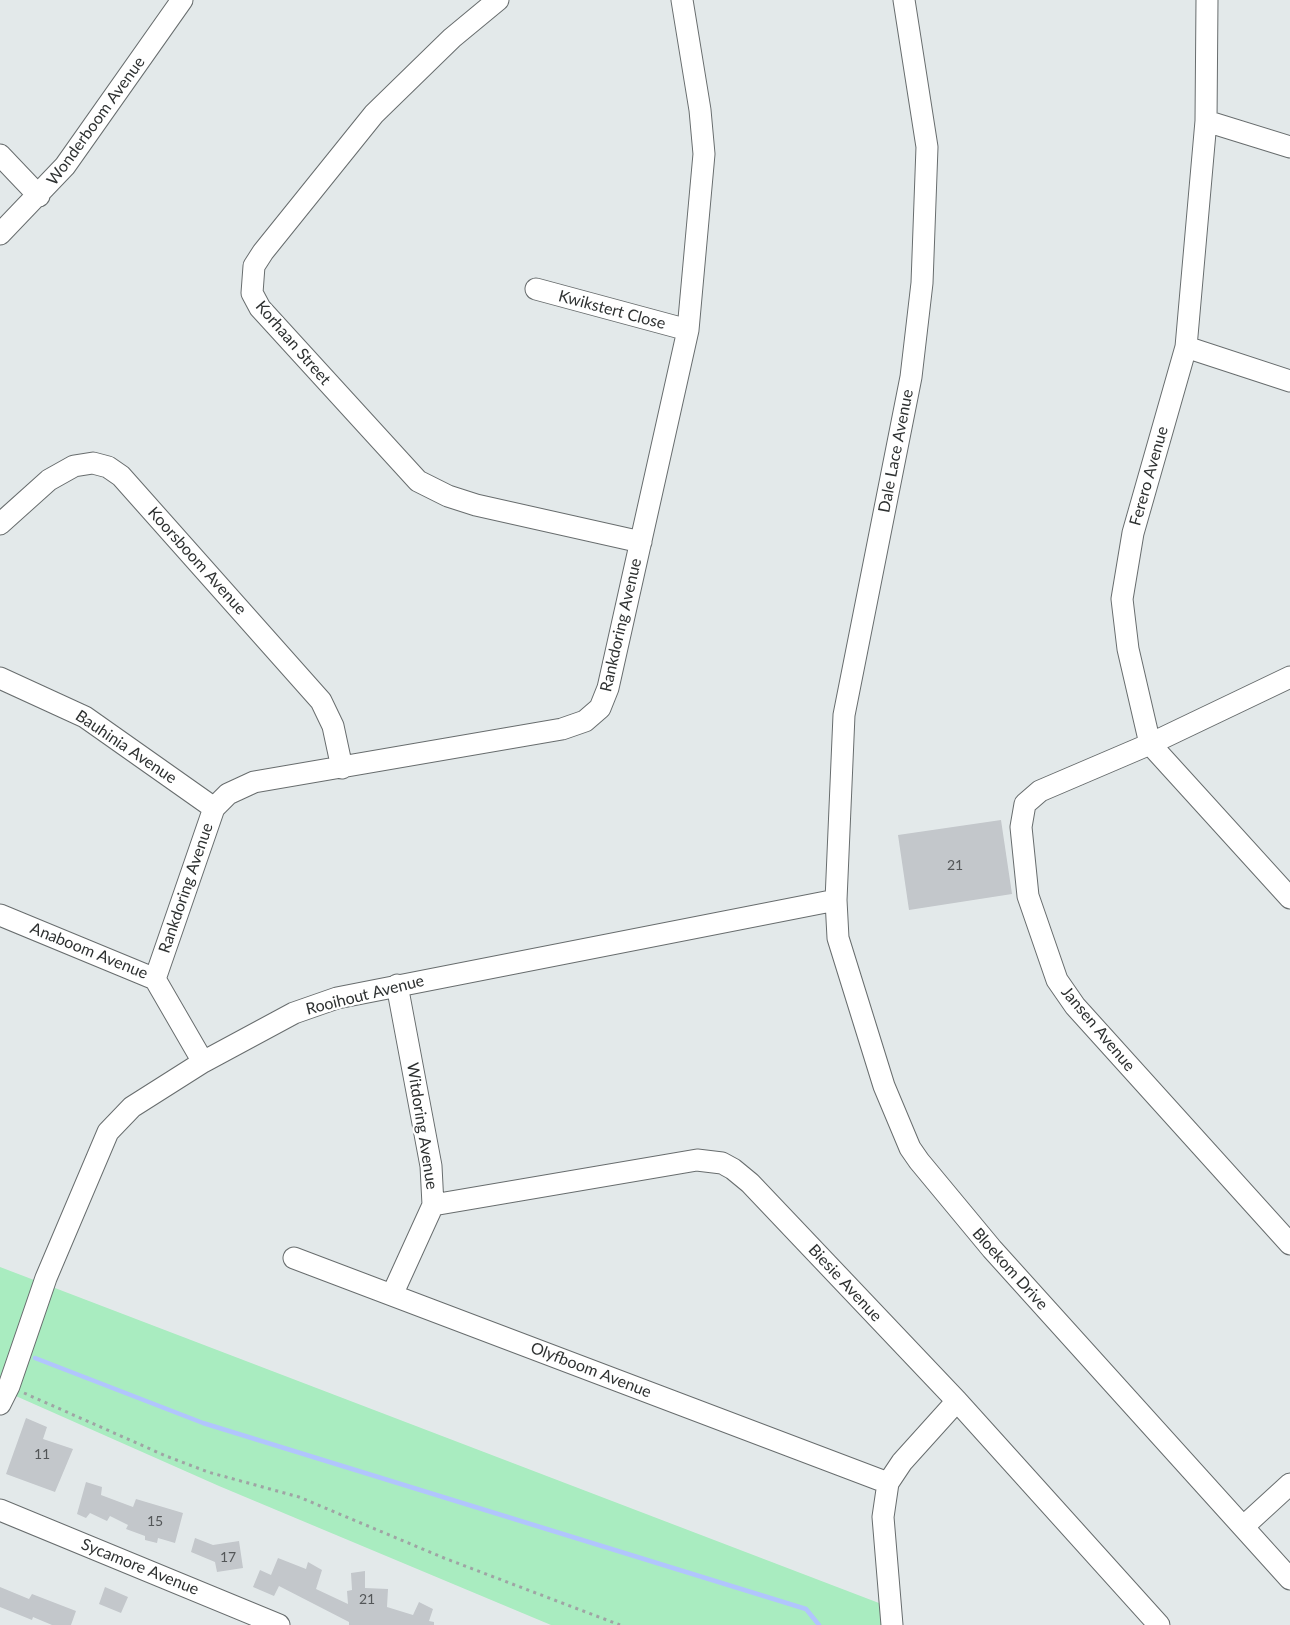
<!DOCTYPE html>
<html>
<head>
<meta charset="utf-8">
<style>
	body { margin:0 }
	canvas { display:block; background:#e3e9ea }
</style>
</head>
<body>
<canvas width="1290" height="1625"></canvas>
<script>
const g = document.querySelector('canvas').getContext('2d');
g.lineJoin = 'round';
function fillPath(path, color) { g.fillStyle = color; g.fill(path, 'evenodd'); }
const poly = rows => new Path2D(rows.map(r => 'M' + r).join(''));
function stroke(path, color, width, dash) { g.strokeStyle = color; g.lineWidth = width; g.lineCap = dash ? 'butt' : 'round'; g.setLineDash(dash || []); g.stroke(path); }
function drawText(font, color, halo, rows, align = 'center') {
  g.font = font + ' Lato,sans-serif'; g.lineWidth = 4.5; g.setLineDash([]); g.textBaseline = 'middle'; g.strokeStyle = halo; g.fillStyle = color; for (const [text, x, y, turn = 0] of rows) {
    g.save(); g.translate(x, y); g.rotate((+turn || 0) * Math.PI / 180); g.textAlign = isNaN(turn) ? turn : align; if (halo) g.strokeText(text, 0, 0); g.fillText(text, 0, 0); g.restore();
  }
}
fillPath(poly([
	[0,1267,892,1608,898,1625,551,1625,219,1486,0,1389]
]), '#a9ecc0');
stroke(poly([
	[35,1358,203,1423,806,1609,819,1625]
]), '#b1c5fd', 4.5);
fillPath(poly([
	[1001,820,1012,894,909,910,898,835],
	[26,1418,47,1427,43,1439,73,1449,55,1492,6,1474],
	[86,1482,102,1487,101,1495,133,1507,136,1499,183,1513,175,1543,158,1538,157,1543,145,1540,145,1536,126,1529,128,1525,110,1516,107,1521,90,1513,86,1518,77,1514],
	[195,1538,213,1545,239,1541,243,1568,217,1572,215,1562,191,1552],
	[278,1558,306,1569,308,1562,322,1570,316,1589,348,1604,347,1591,352,1590,351,1573,365,1571,365,1588,388,1589,387,1607,413,1615,419,1602,433,1609,429,1621,434,1622,434,1625,349,1625,349,1622,279,1586,274,1596,253,1587,260,1570,271,1575],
	[0,1587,29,1599,32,1594,76,1611,71,1625,52,1625,33,1617,32,1620,0,1607],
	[105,1587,128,1597,121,1613,99,1604]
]), '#c3c7cb');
const minor = poly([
	[498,0,452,38,374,114,263,252,254,266,252,293,260,308,418,481,448,496,476,505,641,542],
	[904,0,927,147,922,283,911,377,844,715,836,900,838,938,884,1086,910,1148,919,1161,992,1249,1290,1579],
	[1207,0,1206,121,1186,347,1133,533,1122,599,1128,649,1150,744,1290,898],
	[1206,121,1290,147],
	[0,155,39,196],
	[0,234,65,166,182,0],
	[536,289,688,330],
	[1186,347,1290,381],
	[0,524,49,480,74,466,93,463,108,467,121,476,321,701,333,726,342,768],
	[1290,677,1150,744,1040,791,1025,804,1021,827,1028,896,1057,980,1075,1006,1290,1244],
	[0,678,85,717,214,808],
	[0,915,155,979,203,1062],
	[155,979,214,808,228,794,254,782,562,729,585,721,600,708,608,688,688,330,704,154,700,110,682,0],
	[433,1205,697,1160,722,1163,733,1169,750,1183,957,1401,1159,1625],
	[294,1258,888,1483],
	[392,1295,433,1205,431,1166,397,985],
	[0,1404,9,1386,46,1278,108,1132,132,1107,203,1062,294,1013,337,998,836,900],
	[0,1510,279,1625],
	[1243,1527,1290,1484],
	[892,1625,883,1517,888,1483,902,1462,957,1401]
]);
stroke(minor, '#686d6e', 23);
stroke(poly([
	[24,1393,166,1456,208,1472,299,1497,444,1558,620,1625]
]), '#9fa4a4', 3, [3, 4.5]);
stroke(minor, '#fff', 21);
drawText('14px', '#535658', null, [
	["21",955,865],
	["11",42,1454],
	["15",155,1521],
	["17",228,1557],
	["21",367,1599]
]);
drawText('16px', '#2e3131', '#fff', [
	["Wonderboom Avenue",96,121,-54],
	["Kwikstert Close",612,310,15],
	["Korhaan Street",293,343,49],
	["Dale Lace Avenue",896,451,-79],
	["Ferero Avenue",1149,476,-74],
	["Koorsboom Avenue",197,561,48],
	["Rankdoring Avenue",621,625,-77],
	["Bauhinia Avenue",126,747,34],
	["Rankdoring Avenue",186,888,-71],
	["Anaboom Avenue",89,951,22],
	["Rooihout Avenue",365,995,-14],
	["Jansen Avenue",1098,1029,50],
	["Witdoring Avenue",422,1126,81],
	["Bloekom Drive",1010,1269,48],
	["Biesie Avenue",845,1283,47],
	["Olyfboom Avenue",591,1370,21],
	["Sycamore Avenue",140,1567,22]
]);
</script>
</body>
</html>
